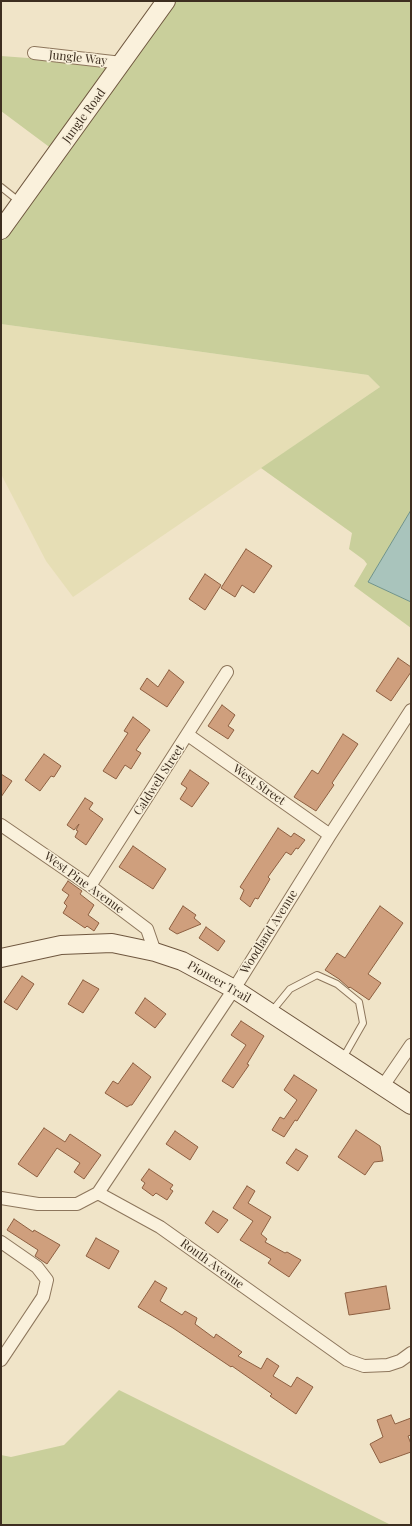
<!DOCTYPE html>
<html>
<head>
<meta charset="utf-8">
<style>
	body { margin:0 }
	#map { position:relative; width:412px; height:1526px; overflow:hidden; background:#f0e4c8; font-family:"Playfair Display",serif }
	canvas { display:block }
	.frame { position:absolute; inset:0; border:2px solid #3d2e20; pointer-events:none }
</style>
</head>
<body>
<div id="map">
<canvas width="412" height="1526"></canvas>
<div class="frame"></div>
</div>
<script>
const g = document.querySelector('canvas').getContext('2d');
g.lineJoin = 'round';
function fillPath(path, color) { g.fillStyle = color; g.fill(path, 'evenodd'); }
const poly = rows => new Path2D(rows.map(r => 'M' + r).join(''));
function stroke(path, color, width, dash) { g.strokeStyle = color; g.lineWidth = width; g.lineCap = dash ? 'butt' : 'round'; g.setLineDash(dash || []); g.stroke(path); }
function drawText(font, color, halo, rows, align = 'center') {
  g.font = font + ' "Playfair Display",serif'; g.lineWidth = 3; g.setLineDash([]); g.textBaseline = 'middle'; g.strokeStyle = halo; g.fillStyle = color; for (const [text, x, y, turn = 0] of rows) {
    g.save(); g.translate(x, y); g.rotate((+turn || 0) * Math.PI / 180); g.textAlign = isNaN(turn) ? turn : align; if (halo) g.strokeText(text, 0, 0); g.fillText(text, 0, 0); g.restore();
  }
}
fillPath(poly([
	[1,324,368,375,380,387,73,597,46,561,1,474]
]), '#e6deb5');
fillPath(poly([
	[175,1,411,1,411,510,368,582,411,602,411,628,354,586,367,564,364,560,349,549,352,533,261,468,380,387,368,375,1,324,1,242,125,69,128,69,128,65],
	[1,56,28,58,110,67,52,149,1,111],
	[119,1390,389,1524,402,1525,1,1525,1,1455,11,1457,64,1445]
]), '#c9cf9b');
const water = poly([
	[411,510,411,602,368,582,411,510]
]);
fillPath(water, '#a9c4bc');
stroke(water, '#6f938a', 1);
const building = poly([
	[246,549,272,566,254,593,242,585,235,597,221,588,246,549],
	[205,574,221,585,205,610,189,599,205,574],
	[398,658,411,667,411,672,391,701,376,691,398,658],
	[169,670,184,682,167,707,140,689,147,678,158,687,169,670],
	[222,705,235,715,228,726,234,730,228,739,208,726,222,705],
	[133,717,150,730,136,750,141,753,131,769,125,765,116,779,103,771,128,733,124,731,133,717],
	[343,734,358,744,332,783,334,785,316,811,294,797,312,770,318,774,343,734],
	[44,754,61,766,54,777,51,776,40,791,25,780,44,754],
	[190,770,209,783,192,807,180,799,187,788,181,784,190,770],
	[1,774,12,781,1,797,1,774],
	[85,798,93,803,89,809,103,819,86,845,75,837,78,831,76,830,79,824,74,830,67,825,85,798],
	[278,828,291,837,294,833,305,840,298,849,296,848,291,855,286,852,268,877,270,879,258,899,255,898,250,907,240,899,244,890,240,887,278,828],
	[133,846,166,869,153,889,119,867,133,846],
	[68,881,82,891,80,894,94,905,88,915,99,923,94,931,87,926,85,928,63,913,67,906,64,903,69,895,62,890,68,881],
	[183,906,196,915,194,918,201,924,177,934,169,929,183,906],
	[380,906,403,923,368,974,381,983,369,1000,350,987,349,988,339,979,325,970,337,953,345,958,380,906],
	[206,927,225,941,218,951,199,938,206,927],
	[22,976,34,984,17,1010,4,1002,22,976],
	[83,980,99,989,83,1013,68,1004,83,980],
	[145,998,166,1014,155,1028,135,1013,145,998],
	[241,1021,264,1036,247,1064,249,1065,233,1088,222,1081,246,1045,231,1035,241,1021],
	[133,1063,151,1077,132,1105,130,1105,127,1107,105,1093,113,1081,118,1084,133,1063],
	[294,1075,317,1090,297,1121,295,1120,284,1137,272,1130,280,1117,284,1119,297,1100,284,1090,294,1075],
	[44,1128,65,1142,70,1134,101,1155,84,1179,74,1172,80,1163,57,1148,37,1177,18,1164,44,1128],
	[356,1130,380,1146,383,1161,374,1162,365,1175,338,1157,356,1130],
	[175,1131,198,1147,190,1160,166,1144,175,1131],
	[296,1149,308,1156,298,1171,286,1163,296,1149],
	[149,1169,173,1185,170,1189,173,1191,167,1200,156,1193,153,1196,142,1188,145,1183,141,1180,149,1169],
	[247,1186,255,1191,248,1203,271,1217,261,1234,267,1239,265,1242,285,1253,287,1252,301,1260,289,1277,268,1263,271,1259,240,1240,253,1221,233,1208,247,1186],
	[213,1211,228,1220,218,1233,205,1223,213,1211],
	[14,1219,33,1232,34,1230,60,1245,47,1264,35,1256,38,1250,7,1230,14,1219],
	[96,1238,119,1251,109,1269,86,1256,96,1238],
	[155,1281,167,1288,160,1301,182,1315,185,1311,197,1318,195,1324,214,1338,216,1334,242,1352,238,1356,261,1369,267,1358,279,1366,273,1376,291,1387,297,1377,313,1387,296,1414,270,1396,272,1394,232,1366,231,1367,173,1328,138,1307,155,1281],
	[386,1286,390,1309,349,1315,345,1293,386,1286],
	[391,1415,395,1424,411,1418,411,1435,408,1436,411,1444,411,1452,380,1463,370,1444,383,1437,377,1420,391,1415]
]);
fillPath(building, '#cf9f7d');
stroke(building, '#8d5f41', 1);
const lane = poly([
	[1,187,20,202],
	[272,1011,290,989,317,975,337,984,359,1002,363,1023,343,1058]
]);
const street = poly([
	[34,53,122,63],
	[188,735,330,835],
	[1,825,90,886,147,929,155,952],
	[90,886,227,672],
	[383,1086,411,1045],
	[98,1193,234,989,330,835,411,710],
	[1,1198,38,1204,77,1204,98,1193,160,1227,347,1360,364,1366,388,1365,400,1361,411,1353],
	[1,1242,37,1267,47,1280,43,1297,1,1360]
]);
const secondary = poly([
	[1,230,166,1],
	[1,958,61,945,112,943,155,952,182,961,234,989,411,1105]
]);
stroke(lane, '#8d765c', 8);
stroke(street, '#8d765c', 14);
stroke(secondary, '#6f573f', 20);
stroke(lane, '#faf1dc', 6);
stroke(street, '#faf1dc', 12);
stroke(secondary, '#faf1dc', 18);
drawText('12px', '#3d2e20', '#f7eed8', [
	["Jungle Way",78,58,6],
	["Jungle Road",84,116,-54],
	["Caldwell Street",159,780,-57],
	["West Street",259,785,35],
	["West Pine Avenue",84,883,36],
	["Woodland Avenue",269,932,-58],
	["Pioneer Trail",219,982,30],
	["Routh Avenue",212,1264,36]
]);
</script>
</body>
</html>
